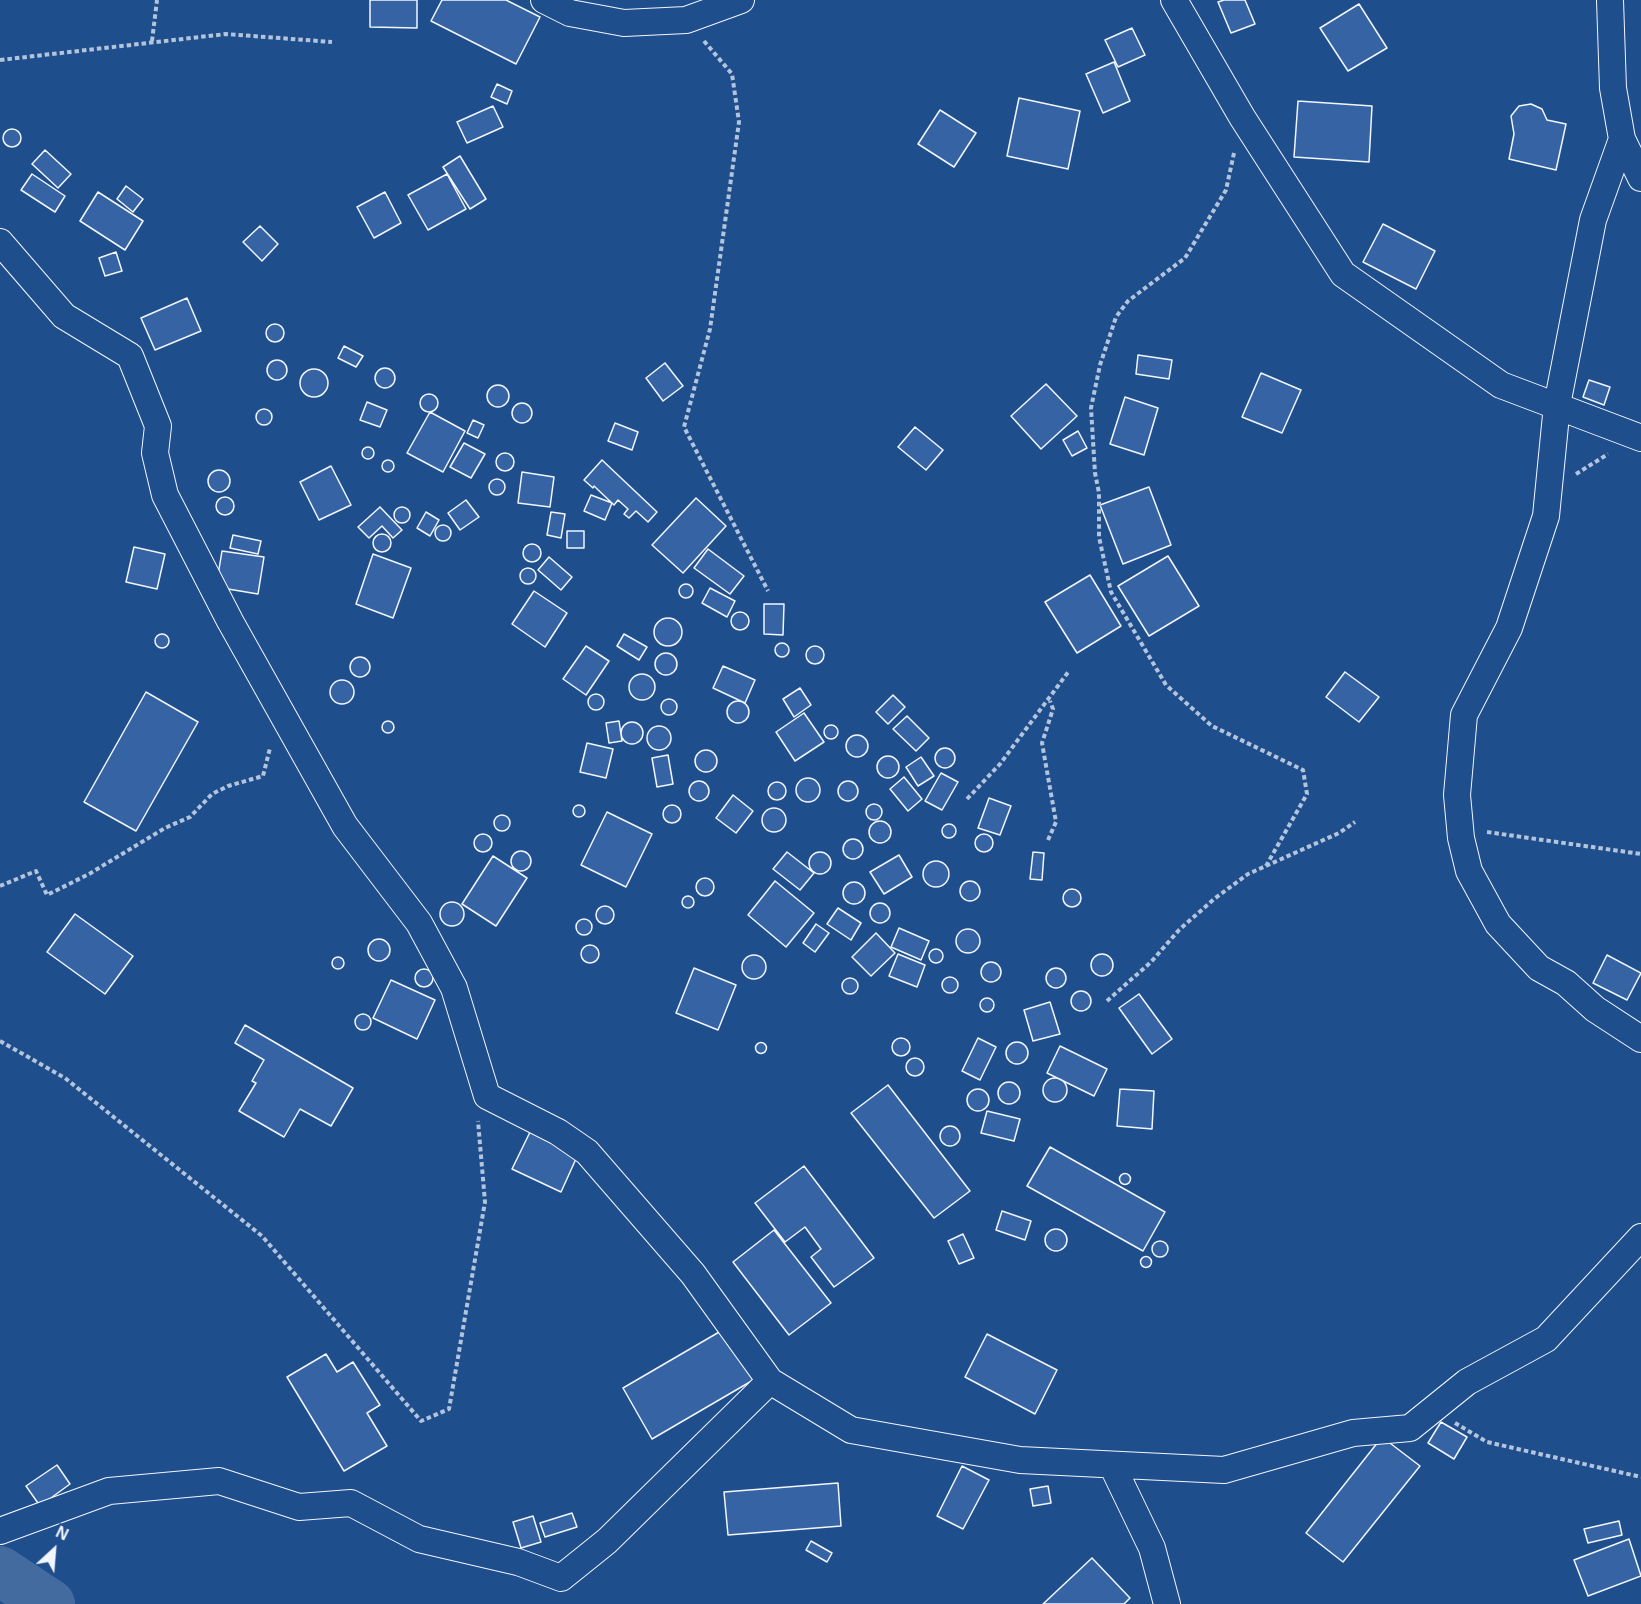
<!DOCTYPE html>
<html>
<head>
<meta charset="utf-8">
<style>
	body { margin:0 }
	#map { position:relative; width:1641px; height:1604px; overflow:hidden; background:#1f4e8c; font-family:Helvetica,sans-serif }
	canvas { display:block }
	.north { position:absolute; left:24px; top:1520px; width:60px; height:60px; -webkit-text-stroke:4px #1f4e8c; paint-order:stroke; rotate:26deg; font-size:16px; font-weight:700; line-height:24px; text-align:center; color:#f2f6ff }
	.north::after { content:''; display:block; margin:auto; width:21px; height:27px; background:#f2f6ff; clip-path:polygon(50% 0,100% 100%,50% 72%,0 100%) }
</style>
</head>
<body>
<div id="map">
<canvas width="1641" height="1604"></canvas>
<div class="north">N</div>
</div>
<script>
const g = document.querySelector('canvas').getContext('2d');
g.lineJoin = 'round';
const poly = rows => new Path2D(rows.map(r => 'M' + r).join(''));
function stroke(path, color, width, dash) { g.strokeStyle = color; g.lineWidth = width; g.lineCap = dash ? 'butt' : 'round'; g.setLineDash(dash || []); g.stroke(path); }
function fillPath(path, color) { g.fillStyle = color; g.fill(path, 'evenodd'); }
stroke(poly([
	[0,1571,50,1604]
]), '#446ba0', 50);
const building = poly([
	[370,0,417,0,417,28,370,27,370,0],
	[442,0,506,0,540,17,516,64,431,21,442,0],
	[1224,0,1245,0,1255,24,1231,33,1218,2,1224,0],
	[1359,4,1387,48,1348,71,1320,28,1359,4],
	[1132,28,1145,55,1118,67,1105,40,1132,28],
	[1114,62,1130,101,1103,113,1086,74,1114,62],
	[497,84,512,91,507,104,491,97,497,84],
	[1019,98,1080,111,1068,169,1007,156,1019,98],
	[1298,101,1372,106,1369,162,1294,157,1298,101],
	[1531,104,1542,109,1547,120,1566,124,1556,170,1509,159,1514,134,1511,116,1519,106,1531,104],
	[493,106,503,127,467,143,457,122,493,106],
	[940,110,976,133,954,167,918,144,940,110],
	'3 138a9 9 0 1 1 18 0a9 9 0 1 1-18 0Z',
	[45,150,71,174,58,188,32,164,45,150],
	[460,156,486,199,470,209,443,167,460,156],
	[32,174,65,196,55,212,21,190,32,174],
	[447,174,466,209,428,230,408,195,447,174],
	[126,186,143,199,133,212,117,199,126,186],
	[98,192,143,221,125,250,80,221,98,192],
	[385,192,401,223,374,238,357,207,385,192],
	[1383,224,1435,251,1416,289,1363,262,1383,224],
	[260,226,278,244,262,261,243,242,260,226],
	[116,252,122,271,105,276,99,258,116,252],
	[187,298,201,331,155,350,141,318,187,298],
	'266 333a9 9 0 1 1 18 0a9 9 0 1 1-18 0Z',
	[344,346,363,356,356,367,338,358,344,346],
	[1138,355,1172,360,1169,379,1136,374,1138,355],
	'267 370a10 10 0 1 1 20 0a10 10 0 1 1-20 0Z',
	[665,363,683,386,663,401,646,378,665,363],
	'375 378a10 10 0 1 1 20 0a10 10 0 1 1-20 0Z',
	'300 383a14 14 0 1 1 28 0a14 14 0 1 1-28 0Z',
	[1261,373,1301,390,1282,433,1242,417,1261,373],
	[1589,380,1610,387,1604,405,1583,397,1589,380],
	[1046,384,1077,416,1041,449,1011,416,1046,384],
	'487 396a11 11 0 1 1 22 0a11 11 0 1 1-22 0Z',
	'420 403a9 9 0 1 1 18 0a9 9 0 1 1-18 0Z',
	[1125,397,1158,408,1144,455,1110,444,1125,397],
	[367,402,387,410,380,427,360,420,367,402],
	'512 413a10 10 0 1 1 20 0a10 10 0 1 1-20 0Z',
	'256 417a8 8 0 1 1 16 0a8 8 0 1 1-16 0Z',
	[430,412,465,431,443,472,407,453,430,412],
	[473,420,484,425,478,438,467,433,473,420],
	[615,423,638,432,632,450,608,441,615,423],
	[915,427,943,450,926,470,898,447,915,427],
	[1078,431,1087,448,1072,456,1063,440,1078,431],
	[464,443,485,454,471,478,450,467,464,443],
	'362 453a6 6 0 1 1 12 0a6 6 0 1 1-12 0Z',
	'496 462a9 9 0 1 1 18 0a9 9 0 1 1-18 0Z',
	'382 466a6 6 0 1 1 12 0a6 6 0 1 1-12 0Z',
	[602,460,657,512,648,522,636,511,629,518,624,514,628,509,618,500,614,505,594,486,593,488,584,480,602,460],
	[331,466,351,505,319,520,300,482,331,466],
	'208 481a11 11 0 1 1 22 0a11 11 0 1 1-22 0Z',
	[522,472,554,477,550,507,518,503,522,472],
	'489 487a8 8 0 1 1 16 0a8 8 0 1 1-16 0Z',
	[1149,487,1171,545,1123,564,1100,505,1149,487],
	[591,495,612,503,605,520,584,511,591,495],
	'216 506a9 9 0 1 1 18 0a9 9 0 1 1-18 0Z',
	[696,498,726,526,683,573,652,545,696,498],
	[466,500,479,517,460,530,448,513,466,500],
	'394 515a8 8 0 1 1 16 0a8 8 0 1 1-16 0Z',
	[380,507,402,530,393,538,382,526,369,538,358,527,380,507],
	[426,512,439,520,430,536,417,528,426,512],
	[551,512,565,514,561,538,547,535,551,512],
	'435 533a8 8 0 1 1 16 0a8 8 0 1 1-16 0Z',
	[567,531,584,531,584,548,567,548,567,531],
	'373 543a9 9 0 1 1 18 0a9 9 0 1 1-18 0Z',
	[233,535,261,541,258,554,230,548,233,535],
	'523 553a9 9 0 1 1 18 0a9 9 0 1 1-18 0Z',
	[134,547,165,554,157,589,126,582,134,547],
	[708,549,744,576,730,594,694,568,708,549],
	[222,551,264,557,258,594,216,587,222,551],
	[373,554,411,568,393,618,356,604,373,554],
	[1168,556,1199,606,1149,636,1118,586,1168,556],
	[549,557,572,577,561,590,538,570,549,557],
	'520 576a8 8 0 1 1 16 0a8 8 0 1 1-16 0Z',
	[1090,575,1121,626,1077,653,1045,602,1090,575],
	'679 591a7 7 0 1 1 14 0a7 7 0 1 1-14 0Z',
	[710,588,735,601,727,617,702,603,710,588],
	[534,591,567,613,545,647,512,624,534,591],
	[764,604,784,604,783,635,764,634,764,604],
	'731 621a9 9 0 1 1 18 0a9 9 0 1 1-18 0Z',
	'654 632a14 14 0 1 1 28 0a14 14 0 1 1-28 0Z',
	'155 641a7 7 0 1 1 14 0a7 7 0 1 1-14 0Z',
	[624,634,647,647,639,660,617,646,624,634],
	'775 650a7 7 0 1 1 14 0a7 7 0 1 1-14 0Z',
	[586,646,609,661,586,695,563,679,586,646],
	'806 655a9 9 0 1 1 18 0a9 9 0 1 1-18 0Z',
	'655 664a11 11 0 1 1 22 0a11 11 0 1 1-22 0Z',
	'350 667a10 10 0 1 1 20 0a10 10 0 1 1-20 0Z',
	[723,666,755,680,745,703,713,688,723,666],
	[1345,672,1379,697,1359,722,1326,697,1345,672],
	'629 687a13 13 0 1 1 26 0a13 13 0 1 1-26 0Z',
	'330 692a12 12 0 1 1 24 0a12 12 0 1 1-24 0Z',
	[800,688,811,705,794,717,783,699,800,688],
	[146,692,198,722,136,831,84,802,146,692],
	'588 702a8 8 0 1 1 16 0a8 8 0 1 1-16 0Z',
	[893,695,905,707,888,724,876,712,893,695],
	'661 707a8 8 0 1 1 16 0a8 8 0 1 1-16 0Z',
	'727 712a11 11 0 1 1 22 0a11 11 0 1 1-22 0Z',
	[804,713,824,742,795,761,776,732,804,713],
	[907,716,929,738,916,751,893,729,907,716],
	'382 727a6 6 0 1 1 12 0a6 6 0 1 1-12 0Z',
	[619,721,622,741,609,743,606,723,619,721],
	'621 733a11 11 0 1 1 22 0a11 11 0 1 1-22 0Z',
	'824 732a7 7 0 1 1 14 0a7 7 0 1 1-14 0Z',
	'647 738a12 12 0 1 1 24 0a12 12 0 1 1-24 0Z',
	'846 746a11 11 0 1 1 22 0a11 11 0 1 1-22 0Z',
	[587,743,613,749,606,778,580,772,587,743],
	'935 758a10 10 0 1 1 20 0a10 10 0 1 1-20 0Z',
	'695 761a11 11 0 1 1 22 0a11 11 0 1 1-22 0Z',
	[668,755,673,784,657,787,652,758,668,755],
	'877 767a11 11 0 1 1 22 0a11 11 0 1 1-22 0Z',
	[921,757,934,776,918,786,906,767,921,757],
	[941,773,958,782,942,810,925,801,941,773],
	[904,777,922,799,908,811,890,789,904,777],
	'796 790a12 12 0 1 1 24 0a12 12 0 1 1-24 0Z',
	'838 791a10 10 0 1 1 20 0a10 10 0 1 1-20 0Z',
	'689 791a10 10 0 1 1 20 0a10 10 0 1 1-20 0Z',
	'768 791a9 9 0 1 1 18 0a9 9 0 1 1-18 0Z',
	[733,795,753,811,736,833,716,818,733,795],
	[989,798,1011,806,1000,835,978,828,989,798],
	'866 812a8 8 0 1 1 16 0a8 8 0 1 1-16 0Z',
	'573 811a6 6 0 1 1 12 0a6 6 0 1 1-12 0Z',
	'663 814a9 9 0 1 1 18 0a9 9 0 1 1-18 0Z',
	'762 820a12 12 0 1 1 24 0a12 12 0 1 1-24 0Z',
	[607,812,652,834,626,887,581,865,607,812],
	'494 823a8 8 0 1 1 16 0a8 8 0 1 1-16 0Z',
	'869 832a11 11 0 1 1 22 0a11 11 0 1 1-22 0Z',
	'942 831a7 7 0 1 1 14 0a7 7 0 1 1-14 0Z',
	'975 843a9 9 0 1 1 18 0a9 9 0 1 1-18 0Z',
	'474 843a9 9 0 1 1 18 0a9 9 0 1 1-18 0Z',
	'843 849a10 10 0 1 1 20 0a10 10 0 1 1-20 0Z',
	'511 861a10 10 0 1 1 20 0a10 10 0 1 1-20 0Z',
	[787,852,814,873,800,890,773,869,787,852],
	[1033,852,1044,853,1042,880,1030,879,1033,852],
	'809 863a11 11 0 1 1 22 0a11 11 0 1 1-22 0Z',
	[899,855,912,877,884,894,870,872,899,855],
	[493,856,527,878,496,926,462,904,493,856],
	'923 874a13 13 0 1 1 26 0a13 13 0 1 1-26 0Z',
	'696 887a9 9 0 1 1 18 0a9 9 0 1 1-18 0Z',
	'960 891a10 10 0 1 1 20 0a10 10 0 1 1-20 0Z',
	[775,881,814,913,786,947,748,915,775,881],
	'843 893a11 11 0 1 1 22 0a11 11 0 1 1-22 0Z',
	'1063 898a9 9 0 1 1 18 0a9 9 0 1 1-18 0Z',
	'682 902a6 6 0 1 1 12 0a6 6 0 1 1-12 0Z',
	'440 914a12 12 0 1 1 24 0a12 12 0 1 1-24 0Z',
	'870 913a10 10 0 1 1 20 0a10 10 0 1 1-20 0Z',
	'596 915a9 9 0 1 1 18 0a9 9 0 1 1-18 0Z',
	[838,908,861,923,851,940,827,924,838,908],
	[75,914,133,956,105,994,47,952,75,914],
	'576 927a8 8 0 1 1 16 0a8 8 0 1 1-16 0Z',
	[816,924,829,933,815,952,803,943,816,924],
	[899,928,929,941,921,960,891,947,899,928],
	'956 941a12 12 0 1 1 24 0a12 12 0 1 1-24 0Z',
	[876,933,895,953,871,976,852,957,876,933],
	'368 950a11 11 0 1 1 22 0a11 11 0 1 1-22 0Z',
	'581 954a9 9 0 1 1 18 0a9 9 0 1 1-18 0Z',
	'929 956a7 7 0 1 1 14 0a7 7 0 1 1-14 0Z',
	[898,954,925,965,917,987,889,976,898,954],
	'1091 965a11 11 0 1 1 22 0a11 11 0 1 1-22 0Z',
	'742 967a12 12 0 1 1 24 0a12 12 0 1 1-24 0Z',
	[1607,955,1641,973,1627,1000,1593,983,1607,955],
	'332 963a6 6 0 1 1 12 0a6 6 0 1 1-12 0Z',
	'981 972a10 10 0 1 1 20 0a10 10 0 1 1-20 0Z',
	'1046 978a10 10 0 1 1 20 0a10 10 0 1 1-20 0Z',
	[694,968,736,985,718,1030,676,1013,694,968],
	'415 978a9 9 0 1 1 18 0a9 9 0 1 1-18 0Z',
	'942 985a8 8 0 1 1 16 0a8 8 0 1 1-16 0Z',
	'842 986a8 8 0 1 1 16 0a8 8 0 1 1-16 0Z',
	[391,980,435,1000,417,1039,373,1018,391,980],
	'1071 1001a10 10 0 1 1 20 0a10 10 0 1 1-20 0Z',
	[1139,994,1172,1039,1152,1054,1119,1008,1139,994],
	'980 1005a7 7 0 1 1 14 0a7 7 0 1 1-14 0Z',
	[1050,1002,1060,1034,1033,1041,1024,1010,1050,1002],
	'355 1022a8 8 0 1 1 16 0a8 8 0 1 1-16 0Z',
	[245,1025,353,1088,331,1126,300,1109,284,1137,239,1111,256,1083,252,1081,264,1060,235,1043,245,1025],
	'892 1047a9 9 0 1 1 18 0a9 9 0 1 1-18 0Z',
	[978,1038,996,1047,980,1080,962,1071,978,1038],
	'1006 1053a11 11 0 1 1 22 0a11 11 0 1 1-22 0Z',
	'755.5 1048a5.5 5.5 0 1 1 11 0a5.5 5.5 0 1 1-11 0Z',
	[1060,1046,1107,1069,1094,1096,1047,1073,1060,1046],
	'906 1067a9 9 0 1 1 18 0a9 9 0 1 1-18 0Z',
	'1043 1090a12 12 0 1 1 24 0a12 12 0 1 1-24 0Z',
	'998 1093a11 11 0 1 1 22 0a11 11 0 1 1-22 0Z',
	[888,1085,970,1191,934,1218,851,1113,888,1085],
	'967 1100a11 11 0 1 1 22 0a11 11 0 1 1-22 0Z',
	[1120,1089,1154,1091,1152,1129,1117,1126,1120,1089],
	[987,1111,1020,1119,1014,1141,981,1133,987,1111],
	'940 1136a10 10 0 1 1 20 0a10 10 0 1 1-20 0Z',
	[532,1128,580,1150,561,1192,512,1169,532,1128],
	[1050,1147,1165,1212,1143,1251,1027,1186,1050,1147],
	[804,1166,874,1258,834,1287,811,1257,821,1249,805,1227,785,1242,755,1203,804,1166],
	'1119.5 1179a5.5 5.5 0 1 1 11 0a5.5 5.5 0 1 1-11 0Z',
	[1002,1211,1031,1221,1025,1240,996,1230,1002,1211],
	'1045 1240a11 11 0 1 1 22 0a11 11 0 1 1-22 0Z',
	[774,1230,831,1303,789,1335,733,1262,774,1230],
	[963,1234,974,1258,959,1264,948,1241,963,1234],
	'1152 1249a8 8 0 1 1 16 0a8 8 0 1 1-16 0Z',
	'1140.5 1262a5.5 5.5 0 1 1 11 0a5.5 5.5 0 1 1-11 0Z',
	[726,1328,755,1379,652,1439,623,1388,726,1328],
	[987,1334,1057,1370,1035,1414,965,1377,987,1334],
	[326,1354,337,1372,353,1362,380,1405,367,1413,387,1446,344,1471,287,1377,326,1354],
	[1441,1422,1467,1437,1454,1459,1428,1443,1441,1422],
	[1382,1437,1420,1466,1343,1562,1306,1533,1382,1437],
	[57,1465,70,1484,40,1506,26,1486,57,1465],
	[962,1466,989,1480,963,1529,937,1516,962,1466],
	[838,1483,841,1526,728,1535,724,1492,838,1483],
	[1048,1486,1051,1503,1033,1506,1030,1489,1048,1486],
	[572,1513,577,1527,545,1537,540,1523,572,1513],
	[533,1516,541,1542,521,1548,513,1522,533,1516],
	[1619,1521,1622,1535,1588,1543,1584,1529,1619,1521],
	[1629,1539,1641,1576,1588,1596,1574,1560,1629,1539],
	[811,1541,832,1553,827,1562,806,1550,811,1541],
	[1092,1558,1130,1598,1124,1604,1043,1604,1092,1558]
]);
fillPath(building, '#3563a3');
stroke(building, '#f2f6ff', 1.5);
const minor = poly([
	[544,0,570,13,624,23,686,20,741,0],
	[1174,0,1242,117,1343,274,1501,385,1641,438],
	[1610,0,1613,88,1622,139,1641,178],
	[1622,139,1593,220,1557,405,1546,516,1509,628,1464,715,1457,795,1461,838,1469,871,1498,924,1539,968,1566,983,1595,1009,1641,1039],
	[0,242,64,316,130,356,158,426,155,453,165,495,230,621,345,826,419,923,454,988,487,1096,558,1132,587,1152,693,1274,770,1381,851,1430,1020,1460,1224,1470,1353,1433,1410,1428,1467,1382,1546,1339,1641,1237],
	[1112,1465,1152,1548,1167,1604],
	[0,1531,109,1491,219,1481,299,1507,351,1503,419,1539,518,1562,561,1578,607,1541,770,1381]
]);
stroke(minor, '#f2f6ff', 28);
stroke(poly([
	[152,41,157,0],
	[704,41,732,74,739,122,710,329,684,427,768,591],
	[0,60,226,34,332,42],
	[1234,153,1226,190,1185,258,1128,301,1116,317,1100,365,1091,408,1095,473,1099,493,1099,537,1111,592,1166,685,1212,726,1303,770,1307,794,1266,866],
	[1576,474,1608,454],
	[967,799,1000,764,1069,671],
	[1487,832,1641,854],
	[1048,840,1056,822,1042,743,1053,709,1050,701],
	[0,886,36,871,47,895,89,874,165,828,190,817,212,794,228,786,263,776,270,748],
	[1107,1001,1151,962,1179,930,1214,899,1248,874,1339,833,1355,822],
	[0,1041,65,1078,262,1236,421,1421,449,1409,485,1202,478,1121],
	[1455,1423,1487,1442,1641,1477]
]), '#b3c4dc', 4, [4.5, 3]);
stroke(minor, '#1f4e8c', 26);
</script>
</body>
</html>
